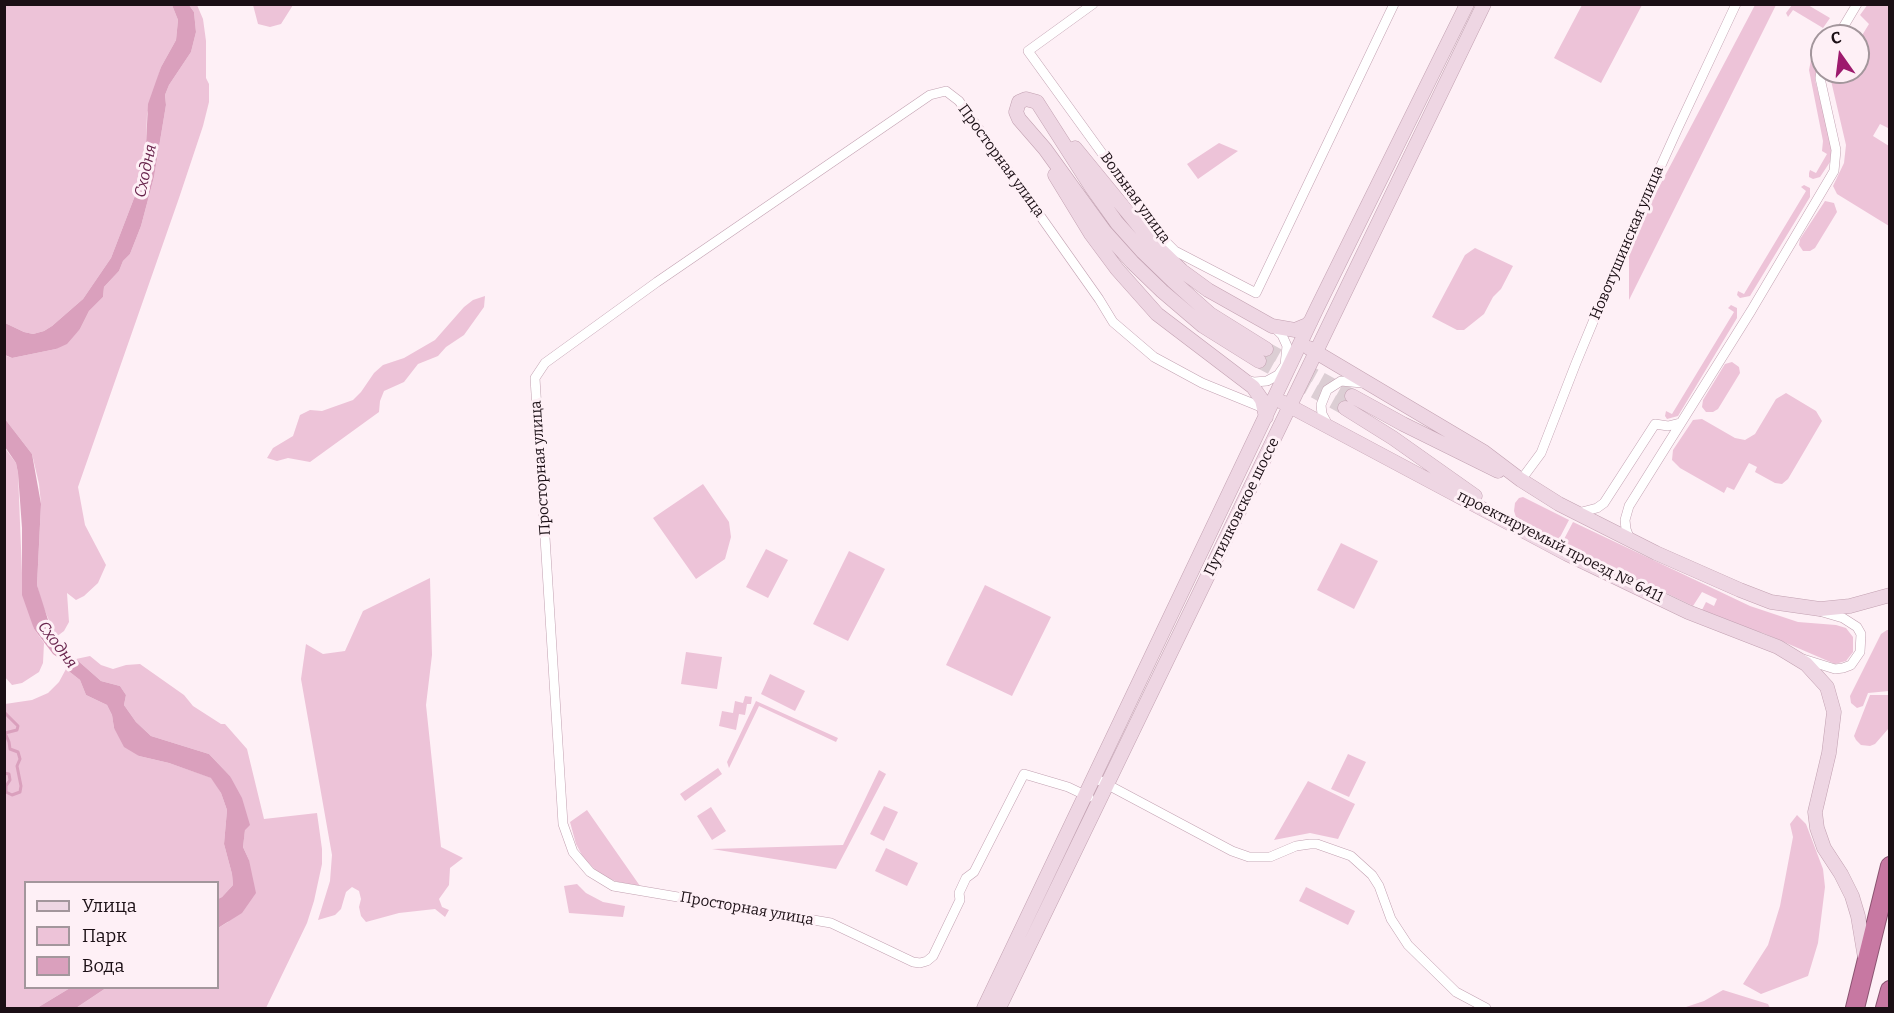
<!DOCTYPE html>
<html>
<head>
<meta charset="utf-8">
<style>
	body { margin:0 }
	#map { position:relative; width:1894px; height:1013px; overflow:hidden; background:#fef0f6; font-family:Bitter,serif }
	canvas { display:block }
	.frame { position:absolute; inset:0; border:6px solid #1b0f15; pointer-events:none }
	.legend { position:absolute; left:24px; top:881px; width:195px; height:108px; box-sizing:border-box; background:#fef0f6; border:2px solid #a3969c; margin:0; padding:8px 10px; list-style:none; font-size:18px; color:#1b0f15 }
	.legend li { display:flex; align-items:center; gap:12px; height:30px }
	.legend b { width:30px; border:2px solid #a3969c }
	.north { position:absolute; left:1810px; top:24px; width:60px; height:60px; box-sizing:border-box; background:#fef0f6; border:2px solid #a3969c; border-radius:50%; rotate:346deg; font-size:16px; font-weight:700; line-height:24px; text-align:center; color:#1b0f15 }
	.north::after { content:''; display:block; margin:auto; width:21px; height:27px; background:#9d1b6e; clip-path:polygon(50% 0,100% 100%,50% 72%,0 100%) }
</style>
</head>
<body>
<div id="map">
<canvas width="1894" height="1013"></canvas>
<div class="frame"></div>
<ul class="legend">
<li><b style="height:8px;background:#eed6e3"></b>Улица</li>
<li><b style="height:16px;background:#edc3d8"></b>Парк</li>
<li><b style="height:16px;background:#daa0bd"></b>Вода</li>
</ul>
<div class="north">С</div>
</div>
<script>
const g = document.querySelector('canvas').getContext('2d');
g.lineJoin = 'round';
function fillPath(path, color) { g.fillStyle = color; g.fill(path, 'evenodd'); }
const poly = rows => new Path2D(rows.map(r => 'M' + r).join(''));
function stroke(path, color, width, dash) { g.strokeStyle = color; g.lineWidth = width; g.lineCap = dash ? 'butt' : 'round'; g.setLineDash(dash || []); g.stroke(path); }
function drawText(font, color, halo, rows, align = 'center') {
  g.font = font + ' Bitter,serif'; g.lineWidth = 6; g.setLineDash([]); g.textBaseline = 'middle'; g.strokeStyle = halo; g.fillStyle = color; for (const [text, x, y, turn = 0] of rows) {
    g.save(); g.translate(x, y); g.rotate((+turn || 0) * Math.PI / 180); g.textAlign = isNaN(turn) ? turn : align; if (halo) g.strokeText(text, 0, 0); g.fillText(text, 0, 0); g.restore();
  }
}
fillPath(poly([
	[1868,4,1889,5,1889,125,1888,128,1880,124,1873,136,1889,146,1889,226,1837,194,1833,186,1844,163,1846,145,1829,72,1858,72,1858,42,1869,24,1860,15],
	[4,5,172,5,178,20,176,40,161,67,147,114,146,145,136,193,111,258,83,299,52,326,44,331,33,334,24,332,5,323],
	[189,5,197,5,203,19,206,41,206,78,209,84,209,102,203,126,179,198,78,487,85,525,106,565,98,583,84,596,76,600,67,593,69,622,64,631,56,637,42,604,37,585,41,504,39,484,32,454,5,419,4,355,12,358,56,349,80,329,89,311,103,297,104,287,119,271,123,261,130,254,141,226,154,177,166,105,165,95,169,85,191,52,196,32,194,12],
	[253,5,253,4,293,5,281,24,270,27,258,24],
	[1582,5,1642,5,1601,83,1554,58],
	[1755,5,1776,5,1629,300,1629,244],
	[1792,5,1808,5,1830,18,1823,28,1793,10,1788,17,1786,13],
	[1822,41,1822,53,1817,63,1815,80,1832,146,1830,162,1820,177,1813,179,1809,177,1809,173,1810,170,1816,173,1827,154,1822,151,1823,141,1809,70,1811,60],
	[1219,143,1238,151,1198,179,1187,164],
	[1804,185,1810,188,1810,197,1750,296,1740,298,1737,295,1738,291,1744,294,1806,191,1801,187],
	[1825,201,1834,203,1837,212,1815,248,1810,251,1803,251,1799,245,1800,239],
	[1475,248,1513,266,1501,289,1493,297,1484,314,1464,330,1457,330,1432,317,1465,255],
	[485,296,484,307,464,335,446,347,438,356,418,364,404,382,384,391,380,401,379,412,310,462,288,458,277,461,267,458,273,448,293,436,300,415,310,410,322,411,353,400,361,392,374,373,383,365,404,358,435,340,464,307,473,300],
	[1731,305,1737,308,1737,318,1678,416,1667,419,1665,416,1666,411,1672,414,1734,312,1728,308],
	[1732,362,1739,367,1740,373,1718,409,1713,412,1706,412,1702,407,1703,400,1725,364],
	[1786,393,1816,411,1822,421,1788,479,1782,484,1775,483,1755,472,1757,467,1749,463,1734,490,1727,487,1724,493,1680,468,1672,460,1673,450,1693,420,1702,419,1735,438,1745,440,1755,434,1776,399],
	[4,447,16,463,18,473,22,573,34,629,44,643,43,663,39,672,22,683,12,685,4,676],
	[703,484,729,522,731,537,725,559,696,579,653,518],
	[1523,497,1569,520,1558,541,1516,517,1514,511,1515,503,1519,498],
	[1573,522,1750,606,1798,622,1836,625,1846,628,1853,637,1853,652,1846,661,1835,664,1763,633,1739,627,1702,610,1706,602,1714,606,1717,599,1702,592,1693,606,1562,543],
	[1341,543,1378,561,1354,609,1317,590],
	[766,549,788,560,768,598,746,587],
	[849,551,885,569,848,641,813,624],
	[430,578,432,655,426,705,441,847,463,858,450,868,449,885,439,899,442,907,449,910,445,917,435,909,399,913,366,922,361,916,359,907,361,899,359,891,352,887,346,892,341,909,335,915,318,920,330,881,332,855,301,679,306,644,323,654,345,651,363,611],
	[985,585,1051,617,1012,696,946,665],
	[1887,630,1889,630,1889,691,1868,693,1863,706,1857,708,1851,703,1850,696,1881,634],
	[686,652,722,657,717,689,681,684],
	[90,656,101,665,113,669,126,665,140,664,184,695,193,706,221,724,225,724,247,749,264,819,317,813,322,849,322,864,314,901,307,923,266,1008,76,1008,106,988,218,988,218,928,228,922,249,860,243,847,245,829,230,776,209,754,151,736,136,722,124,705,126,695,120,686,101,681,76,659],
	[66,669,80,680,86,695,107,705,112,715,114,728,139,756,169,763,212,778,221,793,227,810,224,844,232,874,233,885,222,897,218,899,218,882,26,882,26,988,70,988,37,1008,5,1008,5,704,32,700,48,693,59,682],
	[770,674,805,691,795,711,761,694],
	[1870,695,1890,695,1889,728,1875,744,1870,746,1861,745,1856,740,1854,736],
	[745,696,752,697,751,704,747,704,745,715,739,714,736,730,719,726,722,711,733,713,735,701,743,703],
	[756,701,838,738,836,742,759,706,729,768,727,762],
	[1348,754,1366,762,1349,797,1331,789],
	[718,768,722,774,685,801,680,794],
	[879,770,886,774,836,869,712,849,843,845],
	[1308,781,1355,804,1338,839,1310,833,1274,840],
	[884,806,898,812,884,841,870,834],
	[711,807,726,831,712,840,697,816],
	[587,810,640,886,618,882,602,876,584,859,576,844,570,822],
	[1797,815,1806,824,1823,869,1825,887,1818,943,1808,976,1761,994,1743,984,1768,945,1780,906,1793,837,1790,824],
	[886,848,918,863,907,886,875,871],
	[577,884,586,893,603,902,625,906,623,917,569,913,564,886],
	[1306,887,1355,911,1348,925,1299,901],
	[1723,990,1768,1004,1770,1008,1683,1008,1704,1001]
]), '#edc3d8');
fillPath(poly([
	[172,5,189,5,194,12,196,32,191,52,169,85,165,95,166,105,154,177,141,226,130,254,123,261,119,271,104,287,103,297,89,311,80,329,67,344,56,349,12,358,5,355,5,323,24,332,33,334,44,331,52,326,83,299,111,258,136,193,146,145,148,104,161,67,176,40,178,20],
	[5,419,32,454,41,504,37,585,49,623,67,654,76,659,101,681,120,686,126,695,124,705,136,722,151,736,209,754,230,776,242,798,250,825,245,830,243,847,249,860,256,893,242,913,218,928,218,899,222,897,233,885,232,874,224,844,227,810,221,793,211,778,169,763,139,756,124,747,114,728,112,715,107,705,86,695,80,680,66,669,63,661,53,654,34,629,22,595,22,528,18,473,16,463,5,447],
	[70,988,106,988,76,1008,37,1008]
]), '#daa0bd');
stroke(poly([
	[4,712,18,726,17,730,5,733,9,742,10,749,18,752,20,759,17,766,21,786,20,792,12,795,6,792,6,786,10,780,9,774,4,773]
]), '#daa0bd', 3);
stroke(poly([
	[1266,349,1352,396],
	[1259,361,1345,408]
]), '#dcced4', 14, [14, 7]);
const street = poly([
	[1093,4,1028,51,1167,243,1175,251,1256,293,1394,4],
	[1838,36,1857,4],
	[1247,380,1254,382,1267,381,1278,375,1285,365,1287,346,1282,335,1274,327],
	[1328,425,1322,414,1321,405,1327,390,1341,381,1362,383],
	[1521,480,1541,453,1576,363,1622,252,1677,130,1736,4],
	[1578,513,1597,508,1604,503,1655,424,1668,426,1680,423],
	[1630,540,1626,529,1625,520,1629,506,1751,311,1834,171,1836,150,1820,78,1822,64],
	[1803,659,1835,669,1843,668,1851,665,1860,652,1861,634,1857,627,1843,618,1819,611],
	[1095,778,1232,851,1249,857,1270,857,1296,846,1310,844,1317,844,1351,856,1372,875,1379,886,1391,919,1408,945,1456,992,1486,1008],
	[1089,797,1068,787,1024,774,974,872,966,878,959,893,960,900,933,956,927,961,920,963,913,962,831,923,613,886,590,872,573,852,563,824,535,378,545,363,657,282,930,95,946,91,959,101,1099,299,1113,322,1154,357,1202,383,1266,409]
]);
const secondary = poly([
	[1075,148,1152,242,1182,271,1208,290,1272,326,1295,330,1307,325,1311,321],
	[1055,175,1091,234,1117,269,1157,314,1253,387,1262,400,1266,417],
	[1309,348,1484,452,1521,480,1559,504,1656,553,1740,590,1771,602,1820,609,1850,606,1890,595],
	[1259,361,1203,326,1162,291,1132,262,1105,232,1045,149,1019,119,1016,112,1019,102,1026,99,1037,102,1092,188,1117,223,1143,252,1173,281,1210,314,1266,349],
	[1352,396,1403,424,1498,471],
	[1282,402,1567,554,1688,612,1778,647,1806,664,1827,687,1834,712,1829,753,1815,812,1817,828,1824,848,1841,874,1852,896,1858,916,1865,958],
	[1345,408,1393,438,1475,496],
	[984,1008,1317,308,1467,4],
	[999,1008,1484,4]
]);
const highway = poly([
	[1855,1008,1890,866],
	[1885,1008,1890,990]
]);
stroke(street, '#c2a1b1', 10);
stroke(secondary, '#c2a1b1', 15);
stroke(highway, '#8b5371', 20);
stroke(street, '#fff', 9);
stroke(secondary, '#eed6e3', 14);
stroke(highway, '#c778a2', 18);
drawText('15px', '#1b0f15', '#fef0f6', [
	["Просторная улица",1001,161,54],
	["Вольная улица",1135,198,54],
	["Новотушинская улица",1627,243,-67],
	["Просторная улица",541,468,-94],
	["Путилковское шоссе",1242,507,-64],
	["проектируемый проезд № 6411",1560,547,27],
	["Просторная улица",747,909,10]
]);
drawText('italic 16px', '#69254d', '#fef0f6', [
	["Сходня",146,171,-78],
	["Сходня",57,645,53]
]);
</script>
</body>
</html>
